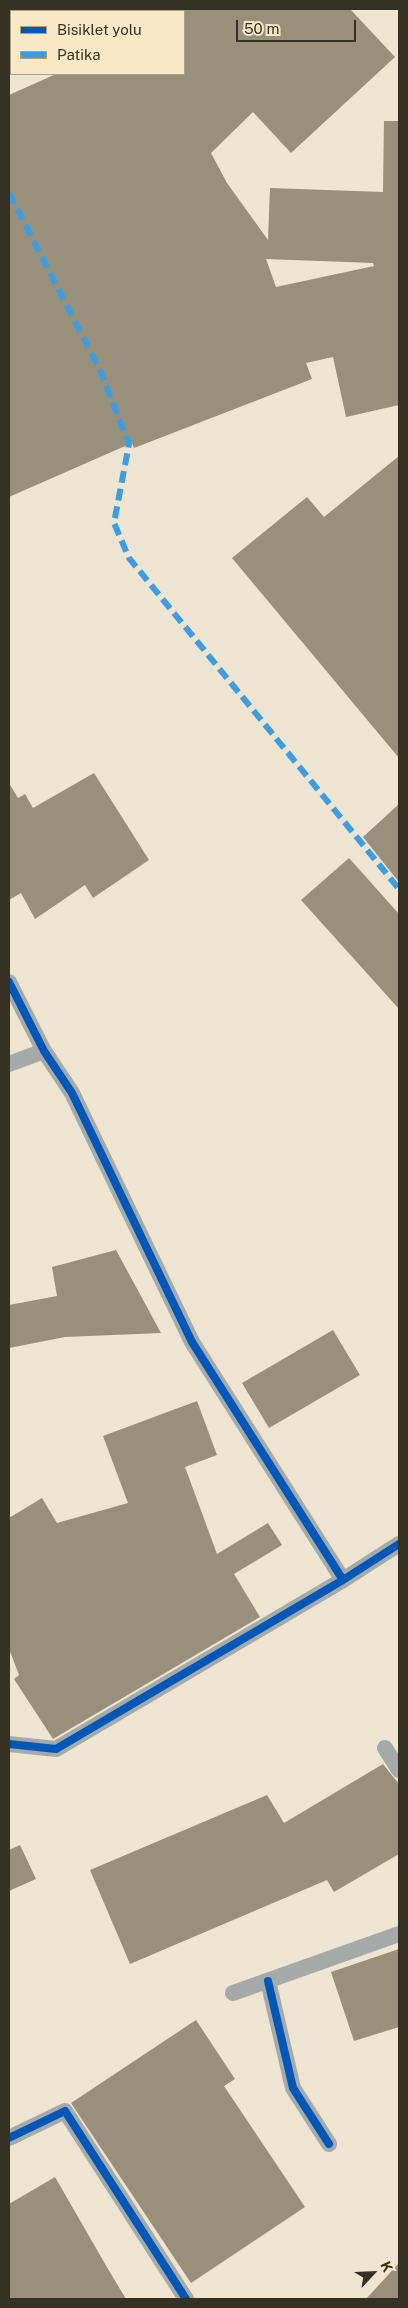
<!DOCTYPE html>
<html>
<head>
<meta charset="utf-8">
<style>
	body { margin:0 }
	#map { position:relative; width:408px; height:2308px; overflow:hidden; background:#ede4d1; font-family:"Public Sans",sans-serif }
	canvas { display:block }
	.frame { position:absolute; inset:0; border:10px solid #373124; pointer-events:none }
	.legend { position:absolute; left:10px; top:10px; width:175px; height:65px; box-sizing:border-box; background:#f8e8c6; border:1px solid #ab9f85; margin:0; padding:6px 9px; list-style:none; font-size:15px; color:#373124 }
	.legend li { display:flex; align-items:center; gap:10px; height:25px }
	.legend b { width:25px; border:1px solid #ab9f85 }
	.north { position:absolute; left:348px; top:2248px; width:50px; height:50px; -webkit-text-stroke:4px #f8e8c6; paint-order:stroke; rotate:65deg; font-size:14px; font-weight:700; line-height:20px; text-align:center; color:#373124 }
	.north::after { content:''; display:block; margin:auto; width:18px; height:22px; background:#373124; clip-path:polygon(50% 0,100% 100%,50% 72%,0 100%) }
	.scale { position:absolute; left:236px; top:20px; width:120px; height:22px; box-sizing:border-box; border:2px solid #373124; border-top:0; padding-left:6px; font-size:15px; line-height:18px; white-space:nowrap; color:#373124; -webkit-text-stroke:4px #f8e8c6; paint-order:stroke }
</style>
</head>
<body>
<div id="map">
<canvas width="408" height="2308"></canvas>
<div class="frame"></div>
<ul class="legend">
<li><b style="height:6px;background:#0057b8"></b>Bisiklet yolu</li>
<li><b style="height:6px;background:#3e9de0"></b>Patika</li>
</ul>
<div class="north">K</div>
<div class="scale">50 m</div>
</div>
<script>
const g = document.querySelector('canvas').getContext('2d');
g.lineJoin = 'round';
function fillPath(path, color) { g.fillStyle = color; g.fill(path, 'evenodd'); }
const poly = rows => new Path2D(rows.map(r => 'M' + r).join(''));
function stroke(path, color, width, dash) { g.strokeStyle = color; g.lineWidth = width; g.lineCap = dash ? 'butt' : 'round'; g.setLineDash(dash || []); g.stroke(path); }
fillPath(poly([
	[184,9,350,9,395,57,291,153,253,112,211,153,227,183,268,240,270,188,383,192,384,121,399,121,399,405,346,417,333,357,306,363,312,379,134,448,132,443,9,497,9,95,56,74,184,74],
	[266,259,373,263,374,266,276,287],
	[399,456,399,758,232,558,307,497,324,517],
	[94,773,149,860,93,898,85,885,35,919,21,893,9,900,9,783,18,798,25,794,33,808],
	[399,804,399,882,363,837],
	[349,858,399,914,399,1009,301,900],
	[116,1250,161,1333,65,1337,9,1348,9,1305,57,1296,52,1267],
	[333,1330,360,1375,269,1428,242,1383],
	[197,1401,217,1455,185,1467,217,1554,268,1523,282,1545,234,1574,260,1617,53,1739,14,1679,19,1675,9,1649,9,1518,42,1498,57,1523,128,1503,103,1436],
	[383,1764,399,1784,399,1854,334,1892,327,1880,130,1964,90,1870,267,1795,284,1823],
	[20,1845,36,1879,9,1891,9,1850],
	[399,1949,399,2027,354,2041,331,1972],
	[196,2020,235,2079,224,2086,305,2207,191,2283,71,2103],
	[55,2177,108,2269,126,2299,9,2299,9,2204],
	[399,2263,399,2299,366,2299]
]), '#99907c');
stroke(poly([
	[9,982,44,1051,72,1093,192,1342,343,1580,399,1544],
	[9,1064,44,1051],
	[9,1744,56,1749,343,1580],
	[385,1748,399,1770],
	[268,1981,293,2088,329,2144],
	[233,1993,399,1934],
	[9,2138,65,2111,186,2299]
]), '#a5a9a8', 16);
stroke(poly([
	[9,193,100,370,129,444,114,523,129,558,399,889]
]), '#3e9de0', 6, [12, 6]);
stroke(poly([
	[9,982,44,1051,72,1093,192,1342,343,1580,399,1544],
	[9,1744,56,1749,343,1580],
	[268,1981,293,2088,329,2144],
	[9,2138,65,2111,186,2299]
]), '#0057b8', 8);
</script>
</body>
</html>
